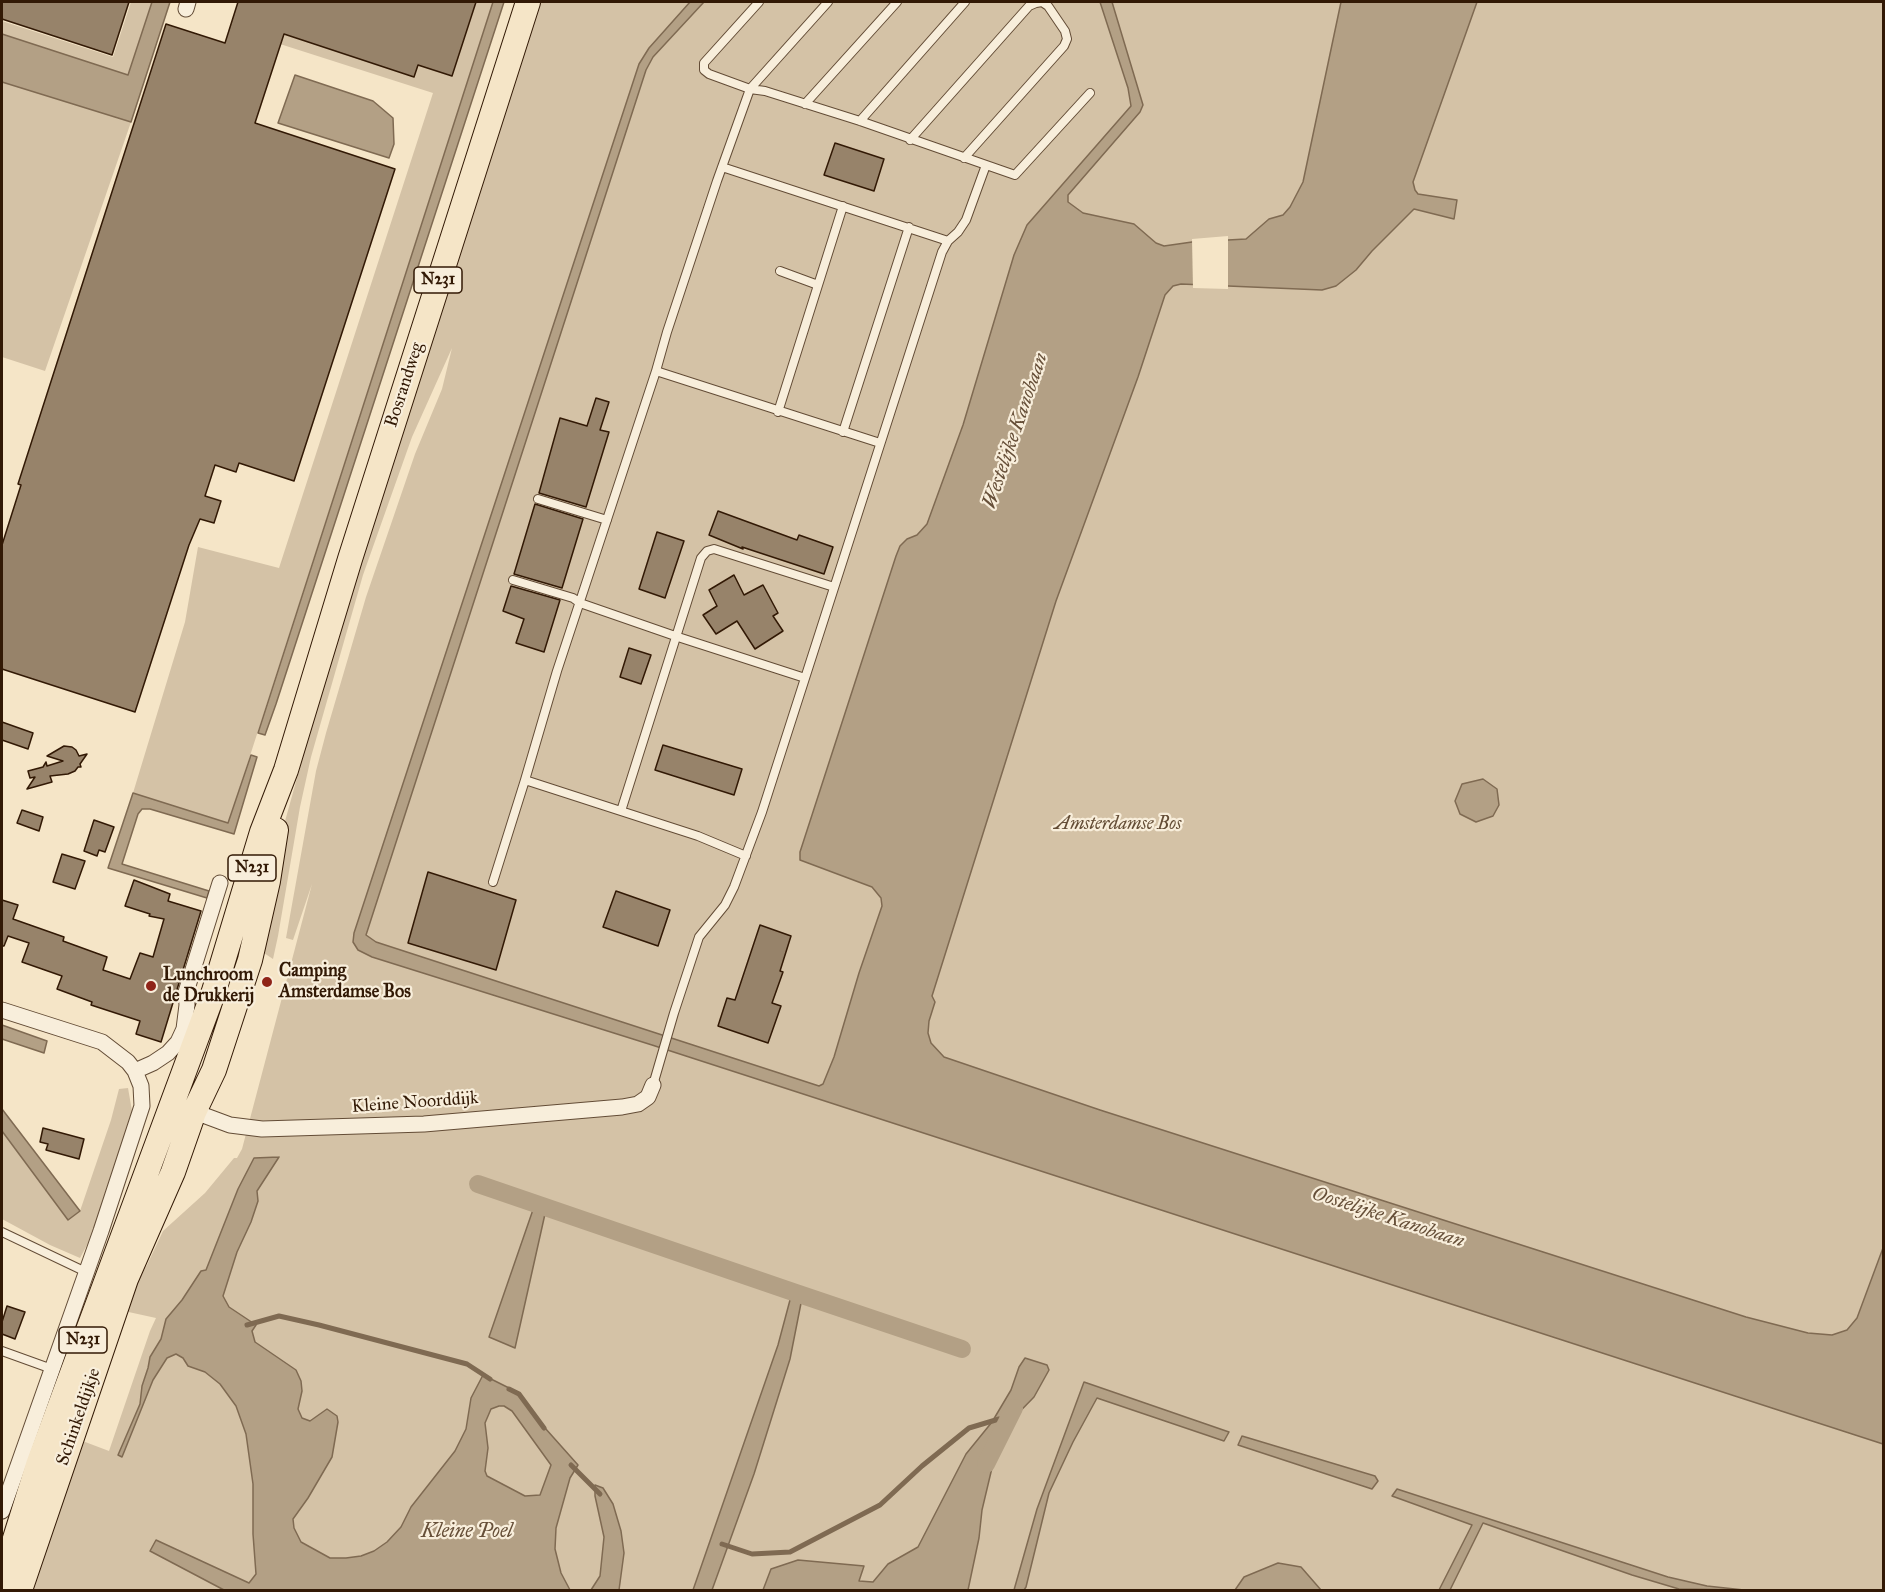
<!DOCTYPE html>
<html>
<head>
<meta charset="utf-8">
<style>
	body { margin:0 }
	#map { position:relative; width:1885px; height:1592px; overflow:hidden; background:#f5e5c7; font-family:"IM FELL Great Primer",serif }
	canvas { display:block }
	.frame { position:absolute; inset:0; border:3px solid #321905; pointer-events:none }
</style>
</head>
<body>
<div id="map">
<canvas width="1885" height="1592"></canvas>
<div class="frame"></div>
</div>
<script>
const g = document.querySelector('canvas').getContext('2d');
g.lineJoin = 'round';
function fillPath(path, color) { g.fillStyle = color; g.fill(path, 'evenodd'); }
const poly = rows => new Path2D(rows.map(r => 'M' + r).join(''));
function stroke(path, color, width, dash) { g.strokeStyle = color; g.lineWidth = width; g.lineCap = dash ? 'butt' : 'round'; g.setLineDash(dash || []); g.stroke(path); }
function drawText(font, color, halo, rows, align = 'center') {
  g.font = font + ' "IM FELL Great Primer",serif'; g.lineWidth = 4.5; g.setLineDash([]); g.textBaseline = 'middle'; g.strokeStyle = halo; g.fillStyle = color; for (const [text, x, y, turn = 0] of rows) {
    g.save(); g.translate(x, y); g.rotate((+turn || 0) * Math.PI / 180); g.textAlign = isNaN(turn) ? turn : align; if (halo) g.strokeText(text, 0, 0); g.fillText(text, 0, 0); g.restore();
  }
}
fillPath(poly([
	[131,2,152,2,128,75,2,34,2,21,113,57],
	[267,2,493,2,228,824,133,793,185,622,198,547,279,568,433,93,255,36],
	[540,2,1883,2,1883,1590,25,1590,72,1437,109,1451,150,1331,156,1318,124,1311,129,1296,147,1265,163,1231,205,1193,234,1158,237,1158,242,1149,312,884,293,940,286,938,316,771,326,733,366,597,415,454,442,389,452,348,412,437,363,575,311,757,300,807,278,936,273,959,264,953,266,916,282,832,354,573],
	[2,82,131,122,45,371,2,357],
	[128,1088,132,1111,103,1199,93,1234,80,1258,50,1245,2,1219,2,1131,68,1220,80,1211,111,1120,119,1089]
]), '#d4c2a6');
const water = poly([
	[152,2,170,2,131,122,2,82,2,34,128,75,152,2],
	[493,2,504,2,276,704,265,735,258,733,493,2],
	[690,2,704,2,653,57,646,70,366,935,376,942,819,1086,823,1084,834,1057,859,973,882,906,881,898,872,887,800,860,800,852,896,556,900,546,907,539,917,535,927,524,963,425,1014,255,1027,225,1131,106,1128,88,1100,2,1112,2,1143,105,1140,112,1068,195,1068,202,1083,213,1134,224,1156,243,1164,246,1192,242,1246,239,1269,219,1283,215,1290,207,1303,182,1341,2,1477,2,1413,182,1415,190,1418,194,1457,200,1454,219,1414,209,1372,251,1356,270,1336,286,1322,290,1181,284,1173,286,1165,295,1138,377,1056,601,932,996,935,1002,929,1021,928,1033,931,1043,944,1057,1100,1110,1746,1317,1808,1333,1832,1335,1847,1330,1857,1318,1883,1248,1883,1444,652,1045,372,957,358,950,353,942,354,933,639,64,649,48,690,2],
	[295,75,373,101,393,118,394,144,389,158,278,123,295,75],
	[251,755,257,757,234,834,150,809,142,809,138,814,122,864,209,891,207,898,108,868,133,793,228,823,251,755],
	[1483,779,1497,789,1499,805,1493,816,1476,822,1460,814,1455,801,1462,784,1483,779],
	[2,1025,47,1041,44,1053,2,1039,2,1025],
	[2,1109,80,1211,68,1220,2,1131,2,1109],
	[279,1157,257,1191,258,1201,251,1222,237,1252,223,1296,229,1307,256,1325,252,1331,255,1342,296,1370,301,1381,302,1391,298,1409,302,1418,310,1421,327,1409,337,1416,338,1422,332,1457,308,1498,293,1519,294,1528,301,1542,330,1558,346,1558,361,1556,374,1551,387,1542,401,1527,411,1507,455,1451,466,1429,471,1398,483,1375,511,1389,523,1399,537,1419,578,1465,570,1478,556,1528,555,1549,561,1573,570,1590,224,1590,150,1551,156,1540,249,1583,256,1574,253,1534,253,1484,246,1434,236,1406,220,1384,205,1372,188,1366,183,1358,176,1354,167,1358,153,1380,122,1457,118,1455,140,1404,142,1386,148,1368,150,1357,161,1339,166,1319,182,1300,201,1271,206,1270,238,1189,254,1158,279,1157],
	[499,1406,504,1406,512,1411,551,1465,540,1495,525,1496,487,1476,485,1471,488,1448,485,1423,491,1409,499,1406],
	[536,1201,547,1205,515,1348,489,1337,536,1201],
	[794,1285,804,1288,790,1359,754,1474,712,1590,693,1590,778,1345,794,1285],
	[1025,1358,1047,1365,1049,1370,1034,1397,997,1435,996,1451,982,1510,979,1538,968,1590,763,1590,771,1569,798,1560,864,1566,859,1581,873,1582,888,1564,918,1547,966,1454,992,1422,1011,1390,1019,1367,1025,1358],
	[1084,1382,1229,1432,1224,1441,1097,1398,1073,1442,1049,1493,1026,1587,1024,1590,1014,1590,1037,1509,1084,1382],
	[1242,1436,1375,1476,1378,1481,1372,1489,1238,1445,1242,1436],
	[595,1485,603,1488,613,1504,621,1531,624,1553,619,1590,591,1590,600,1576,604,1537,595,1496,595,1485],
	[1397,1489,1668,1577,1707,1586,1744,1590,1679,1589,1632,1575,1483,1523,1450,1590,1439,1590,1472,1525,1392,1496,1397,1489],
	[1278,1563,1301,1567,1321,1590,1235,1590,1244,1577,1278,1563]
]);
fillPath(water, '#b3a085');
stroke(water, '#7f6a52', 1.5);
fillPath(poly([
	[1228,236,1228,289,1193,288,1192,239]
]), '#f5e5c7');
stroke(poly([
	[247,1325,279,1316,319,1325,467,1364,490,1379],
	[509,1389,519,1394,544,1428],
	[571,1465,600,1494],
	[722,1544,752,1554,790,1552,880,1505,922,1466,969,1428,999,1419]
]), '#7f6a52', 5);
stroke(poly([
	[478,1184,796,1293,962,1349],
	[986,1464,1014,1408]
]), '#b3a085', 18);
const building = poly([
	[2,2,129,2,112,55,2,19,2,2],
	[238,2,476,2,452,76,418,65,414,77,284,34,255,123,395,169,294,481,239,463,236,472,215,465,205,496,221,501,214,523,200,519,189,545,135,712,2,669,2,545,21,485,18,484,166,24,225,43,238,2],
	[835,143,884,159,874,191,824,175,835,143],
	[596,398,609,402,600,430,609,432,586,507,539,493,560,418,587,426,596,398],
	[535,504,583,519,562,588,514,574,535,504],
	[718,511,797,540,799,535,833,547,824,574,742,547,743,549,709,535,718,511],
	[657,532,684,541,665,598,639,589,657,532],
	[734,575,744,595,763,585,778,613,773,616,783,631,755,649,737,621,716,634,703,615,717,606,709,590,734,575],
	[511,586,560,600,544,652,516,643,524,619,503,611,511,586],
	[629,648,651,655,641,684,620,677,629,648],
	[2,722,33,733,28,749,2,740,2,722],
	[663,745,742,769,734,795,655,770,663,745],
	[64,746,72,747,76,750,79,756,87,754,80,764,81,767,78,767,75,771,68,774,50,776,52,782,27,789,35,777,30,778,28,771,43,767,46,762,47,766,63,761,47,756,64,746],
	[22,810,43,817,39,831,17,823,22,810],
	[94,820,114,827,105,852,99,850,97,856,84,851,94,820],
	[62,854,85,861,75,889,53,882,62,854],
	[428,872,516,900,496,970,408,943,428,872],
	[134,880,170,894,168,901,201,911,161,1042,136,1034,140,1021,91,1005,92,1002,57,989,62,976,22,962,29,943,8,936,4,946,2,946,2,900,18,905,13,919,64,937,63,941,107,957,103,970,130,979,140,953,153,957,164,919,149,916,150,914,125,906,134,880],
	[616,891,670,910,658,946,603,927,616,891],
	[760,925,791,936,780,971,783,972,772,1003,781,1006,768,1043,718,1026,727,998,735,1000,760,925],
	[43,1128,84,1139,79,1159,46,1150,48,1144,40,1142,43,1128],
	[7,1306,25,1312,15,1339,2,1334,2,1322,7,1306]
]);
fillPath(building, '#97836a');
stroke(building, '#321905', 1.5);
const service = poly([
	[759,2,704,63,704,70,709,74,750,89,765,91,860,121,1015,175,1090,93],
	[805,104,897,2],
	[860,121,965,2],
	[910,140,1029,6,1036,3,1042,2,1048,6,1065,31,1067,39,1064,46,964,158],
	[722,167,948,241],
	[780,271,818,285],
	[656,371,880,443],
	[778,412,843,206],
	[843,432,909,227],
	[538,499,607,520],
	[513,580,573,598,580,603,678,637,805,678],
	[621,811,701,558,707,551,714,549,834,587],
	[746,856,698,836,525,780,557,671,656,371,667,332,717,181,750,89,828,2],
	[493,882,525,780],
	[653,1085,674,1013,699,937,725,905,734,887,762,812,942,252,948,241,958,232,966,220,986,165],
	[2,1232,86,1272],
	[2,1351,52,1369]
]);
const minor = poly([
	[186,9,188,2],
	[2,1010,102,1042,128,1062,135,1071,141,1086,142,1106,101,1231,2,1511],
	[135,1071,153,1063,168,1053,178,1042,184,1029,187,1005,186,992,220,883],
	[187,1109,230,1125,262,1129,424,1124,622,1107,638,1104,648,1097,653,1085]
]);
const primary = poly([
	[2,1580,38,1465,214,991,262,832,286,770,350,559,528,2],
	[20,1590,126,1279,173,1172,194,1112,214,1070,250,960,268,881,276,830]
]);
stroke(service, '#634c36', 10);
stroke(minor, '#634c36', 17);
stroke(primary, '#321905', 26);
stroke(service, '#f8eedb', 8);
stroke(minor, '#f8eedb', 15);
stroke(primary, '#f5e5c7', 24);
for (const [x, y, r, color] of [
	[267,982,6,"#8f2418"],
	[151,986,6,"#8f2418"]
]) { const dot = new Path2D(); dot.arc(x, y, r, 0, 2 * Math.PI); g.fillStyle = color; g.fill(dot); stroke(dot, '#f8eedb', 2); }
for (const [x, y, w] of [
	[438,280,48],
	[252,868,48],
	[83,1340,48]
]) { const box = new Path2D(); box.roundRect(x - w / 2, y - 13, w, 26, 4.5); g.fillStyle = '#f8eedb'; g.fill(box); stroke(box, '#321905', 1.5); }
drawText('bold 16px', '#321905', null, [
	["N231",438,280],
	["N231",252,868],
	["N231",83,1340]
]);
drawText('18px', '#321905', '#f8eedb', [
	["Bosrandweg",405,385,-72],
	["Kleine Noorddijk",415,1103,-4],
	["Schinkeldijkje",79,1417,-71]
]);
drawText('italic 18px', '#634c35', '#f8eedb', [
	["Amsterdamse Bos",1118,825]
]);
drawText('bold 18px', '#321905', '#f8eedb', [
	["Camping",279,972],
	["Amsterdamse Bos",279,993],
	["Lunchroom",163,976],
	["de Drukkerij",163,997]
], 'left');
drawText('italic 20px', '#664f38', '#f8eedb', [
	["Westelijke Kanobaan",1016,431,-71],
	["Oostelijke Kanobaan",1388,1218,18],
	["Kleine Poel",467,1532]
]);
</script>
</body>
</html>
